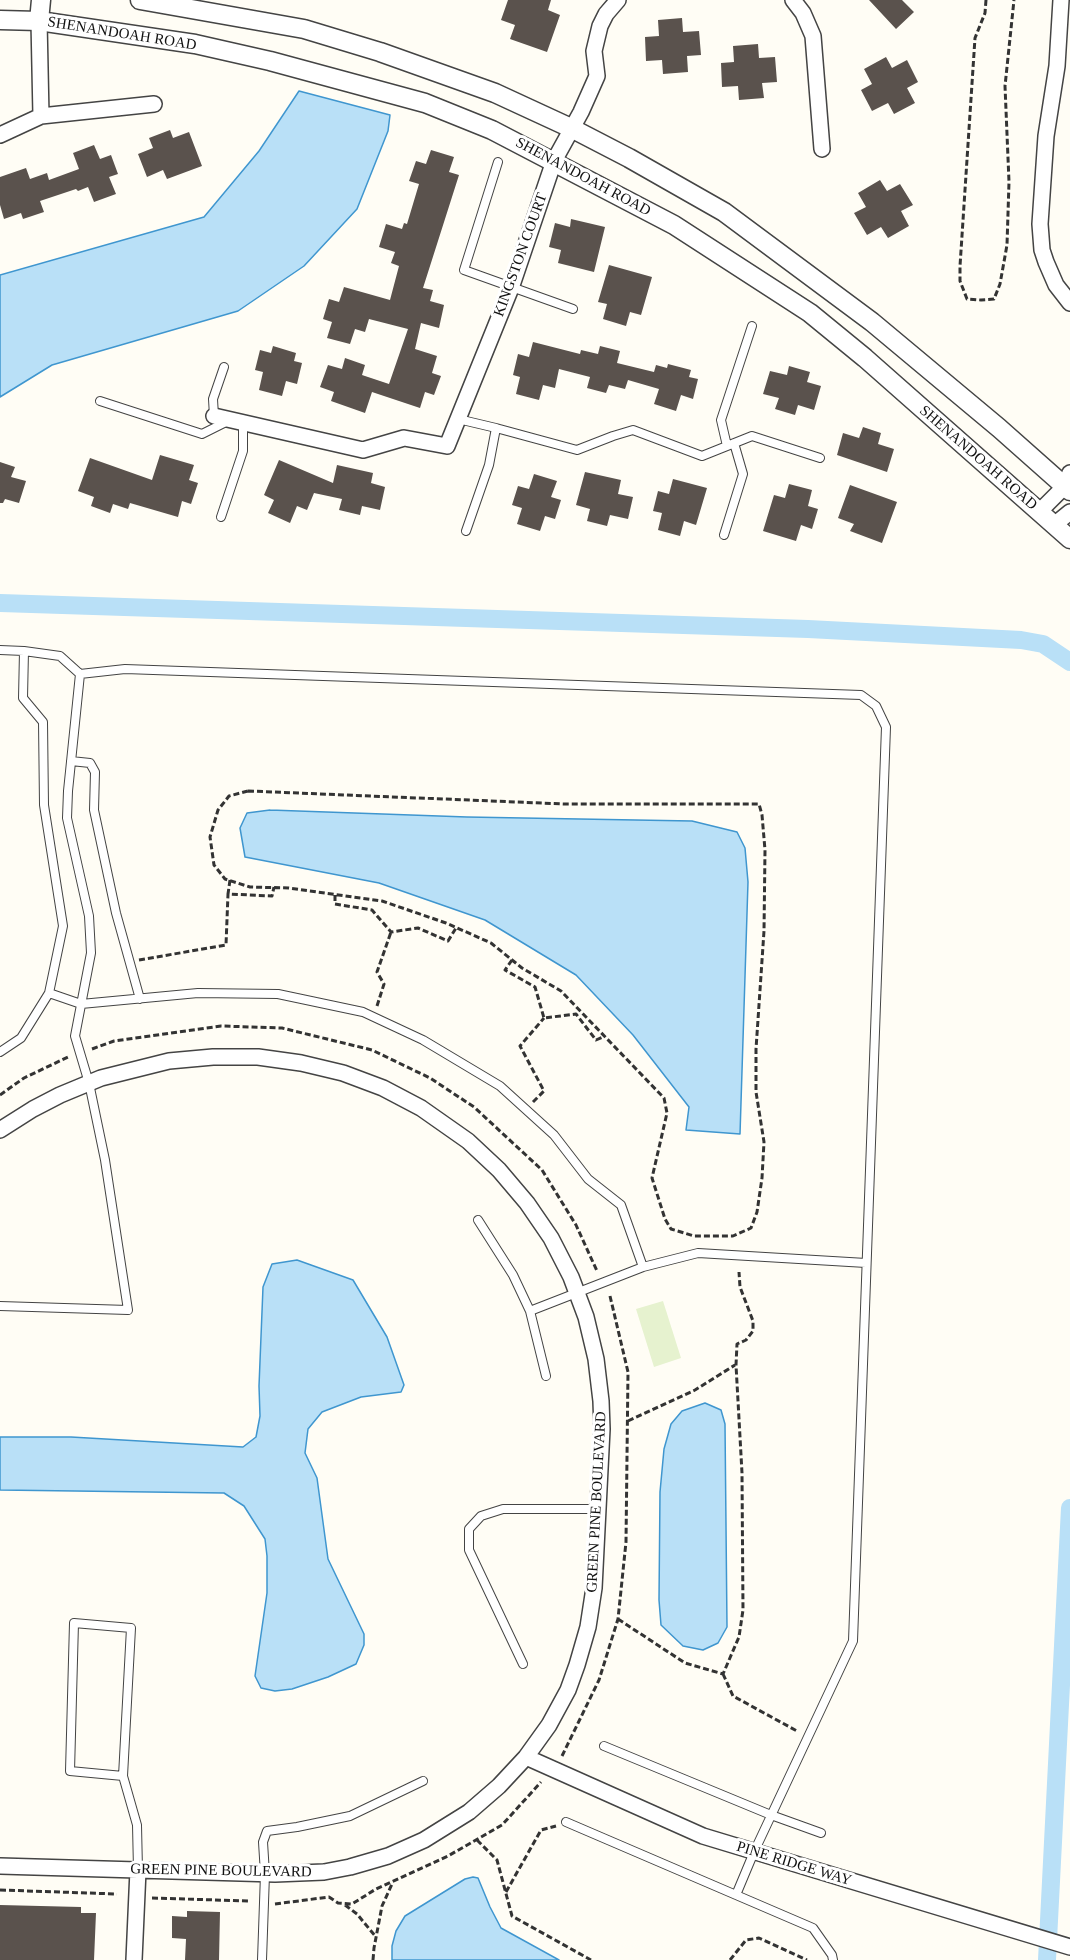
<!DOCTYPE html>
<html>
<head>
<meta charset="utf-8">
<style>
	body { margin:0 }
	canvas { display:block; background:#fffdf5 }
</style>
</head>
<body>
<canvas width="1070" height="1960"></canvas>
<script>
const g = document.querySelector('canvas').getContext('2d');
g.lineJoin = 'round';
function fillPath(path, color) { g.fillStyle = color; g.fill(path, 'evenodd'); }
const poly = rows => new Path2D(rows.map(r => 'M' + r).join(''));
function stroke(path, color, width, dash) { g.strokeStyle = color; g.lineWidth = width; g.lineCap = dash ? 'butt' : 'round'; g.setLineDash(dash || []); g.stroke(path); }
function drawText(font, color, halo, rows, align = 'center') {
  g.font = font + ' "Times New Roman",serif'; g.lineWidth = 6; g.setLineDash([]); g.textBaseline = 'middle'; g.strokeStyle = halo; g.fillStyle = color; for (const [text, x, y, turn = 0] of rows) {
    g.save(); g.translate(x, y); g.rotate((+turn || 0) * Math.PI / 180); g.textAlign = isNaN(turn) ? turn : align; if (halo) g.strokeText(text, 0, 0); g.fillText(text, 0, 0); g.restore();
  }
}
fillPath(poly([
	[663,1301,681,1358,654,1367,636,1309]
]), '#e6f2cf');
const water = poly([
	[299,91,390,115,388,131,357,209,304,266,238,311,52,365,0,397,0,275,204,217,259,151,299,91],
	[270,810,467,817,692,821,737,832,745,848,748,882,740,1134,686,1130,689,1107,633,1035,576,975,485,920,379,883,245,857,240,828,247,813,270,810],
	[297,1260,353,1280,387,1337,404,1385,401,1392,361,1397,322,1412,308,1429,305,1453,317,1478,328,1559,364,1634,364,1645,356,1664,328,1677,292,1689,275,1691,261,1688,255,1676,267,1593,267,1556,265,1539,244,1506,224,1493,0,1490,0,1437,71,1437,243,1447,256,1437,260,1416,259,1386,263,1287,272,1264,297,1260],
	[705,1403,721,1410,725,1424,727,1627,718,1643,703,1650,683,1646,661,1625,659,1600,660,1492,664,1449,671,1424,682,1411,705,1403],
	[473,1877,478,1878,490,1907,501,1928,559,1960,392,1960,392,1946,396,1931,405,1916,465,1879,473,1877]
]);
fillPath(water, '#b9e0f7');
stroke(water, '#3f96cf', 1.5);
stroke(poly([
	[0,603,808,629,1021,640,1043,644,1070,662],
	[1047,1960,1070,1508]
]), '#b9e0f7', 18);
fillPath(poly([
	[508,0,551,0,548,10,560,15,547,52,510,39,515,25,501,20],
	[869,0,902,0,914,12,896,29],
	[682,18,683,32,699,31,701,55,687,56,688,72,663,74,662,60,646,61,645,37,659,36,658,20],
	[758,44,759,58,775,57,777,82,762,83,764,98,739,100,738,86,722,87,721,63,734,62,733,46],
	[886,57,892,68,907,60,918,82,907,88,915,103,894,114,888,103,872,111,861,90,872,84,864,69],
	[170,130,173,138,189,132,202,166,167,179,163,170,147,177,138,154,153,148,149,138],
	[94,145,100,159,111,155,118,174,109,177,116,194,94,202,88,187,78,191,76,189,40,201,44,212,23,219,21,213,4,219,0,205,0,177,26,168,30,179,47,173,49,180,79,169,73,153],
	[431,150,454,157,449,172,459,175,423,288,433,290,430,301,444,305,439,328,421,323,415,349,437,356,432,373,441,376,434,395,425,392,420,408,372,392,365,413,331,401,334,392,320,387,328,365,342,369,345,358,365,365,362,375,389,384,408,329,369,319,365,332,355,329,350,344,327,338,332,322,323,319,329,299,339,302,344,287,390,300,399,266,391,263,395,252,379,247,386,224,402,229,404,223,407,224,419,184,409,181,416,161,426,164],
	[880,180,887,191,900,184,913,205,901,211,909,226,888,238,881,227,867,235,854,213,866,207,858,193],
	[571,219,605,227,594,272,558,263,561,250,549,247,555,223,570,227],
	[609,265,652,277,641,315,630,312,626,326,603,319,607,304,598,302],
	[533,342,580,354,581,350,598,354,600,346,620,351,617,363,654,372,656,365,667,368,668,364,691,370,689,377,698,379,693,399,681,395,676,411,654,404,659,389,628,380,625,389,609,385,606,393,587,388,590,377,559,369,555,388,543,385,539,400,516,394,520,377,513,375,518,354,529,357],
	[273,346,296,353,294,361,302,363,297,384,286,381,282,396,259,390,263,372,255,370,260,350,271,353],
	[789,366,810,372,807,382,821,386,814,410,798,405,795,415,775,409,779,398,763,394,770,371,787,375],
	[863,427,881,433,878,444,894,449,887,472,837,455,843,433,859,438],
	[160,455,194,465,189,480,198,483,191,504,182,501,178,517,130,503,128,509,113,504,110,513,91,506,94,497,78,491,90,458,152,480],
	[279,460,333,483,337,465,373,473,371,483,385,487,380,510,362,506,360,515,339,510,342,499,314,493,307,510,297,506,290,523,268,513,274,500,264,495],
	[0,462,15,467,11,477,26,481,19,503,5,499,3,503,0,503],
	[585,472,621,480,618,494,633,497,628,519,610,515,607,526,587,521,590,509,576,505],
	[534,474,557,481,551,497,561,500,555,519,545,516,540,531,517,524,522,508,512,505,518,486,529,489],
	[673,479,707,488,696,525,684,521,680,536,658,530,662,513,653,511,658,491,669,494],
	[789,484,812,490,808,506,818,509,812,529,801,525,796,541,763,531,774,495,785,498],
	[850,485,897,502,882,543,850,531,854,524,838,518],
	[0,1905,81,1907,81,1913,96,1913,94,1960,0,1960],
	[187,1911,220,1912,219,1960,185,1960,186,1939,172,1938,172,1916,187,1917]
]), '#5a524d');
const service = poly([
	[498,162,464,270,573,309],
	[100,401,202,434,228,421],
	[214,416,213,399,224,367],
	[458,419,496,428,489,465,466,531],
	[496,428,577,450,613,436,633,430,702,456,752,436,820,458],
	[727,446,721,420,752,326],
	[221,517,243,451,243,422],
	[724,535,743,474,734,443],
	[0,650,24,651,60,656,80,674],
	[71,761,90,763,95,772,94,810,116,913,140,999],
	[49,993,81,1004,198,993,278,994,363,1012,423,1040,500,1086,554,1135,588,1179,621,1205,643,1267],
	[0,1052,21,1038,49,993,63,926,44,805,43,722,23,698,24,651],
	[478,1220,513,1275,530,1311,546,1376],
	[0,1306,128,1310,105,1160,89,1083,75,1036,91,953,89,916,67,818,68,791,80,674,125,669,861,695,876,706,886,727,853,1641,754,1852,736,1895],
	[530,1311,643,1267,698,1253,866,1263],
	[523,1664,469,1550,469,1529,481,1516,503,1509,598,1509],
	[604,1746,771,1815,821,1833],
	[123,1776,70,1771,74,1623,131,1628,123,1776,137,1825,138,1870],
	[566,1822,813,1928,832,1955,833,1960],
	[262,1960,265,1874,263,1842,267,1831,297,1827,350,1816,423,1781]
]);
const minor = poly([
	[793,0,803,13,813,36,822,149],
	[1061,0,1057,66,1046,136,1040,224,1042,250,1046,262,1056,285,1070,303],
	[39,21,41,116],
	[0,135,41,116,154,104],
	[214,416,363,450,404,438,447,446,511,288,554,161,581,112,597,76,594,51,600,26,606,14,618,0],
	[1039,512,1065,486,1070,473],
	[1054,525,1070,512],
	[0,1130,33,1109,60,1095,101,1078,169,1061,213,1057,258,1057,301,1063,343,1073,383,1088,421,1108,468,1141,499,1170,527,1203,551,1238,571,1277,586,1317,596,1359,601,1401,602,1429,594,1588,588,1627,577,1665,568,1690,549,1725,526,1757,499,1786,469,1812,424,1840,388,1856,350,1867,324,1872,275,1874,0,1866],
	[526,1757,703,1836,1070,1947],
	[134,1960,138,1870]
]);
const tertiary = poly([
	[140,0,304,29,380,52,495,93,573,129,629,158,724,212,872,322,999,428,1070,491],
	[0,20,39,21,195,44,270,61,425,103,492,130,674,225,810,313,865,358,1070,539],
	[39,21,41,0]
]);
stroke(service, '#444', 10);
stroke(minor, '#444', 18);
stroke(tertiary, '#444', 21);
stroke(poly([
	[986,0,985,13,975,38,960,266,960,281,967,299,981,300,994,299,1000,284,1007,245,1009,182,1005,86,1014,0],
	[248,791,565,804,759,804,762,815,765,850,764,931,756,1049,756,1092,764,1142,762,1178,757,1212,751,1228,733,1236,694,1236,671,1229,665,1219,652,1178,667,1113,664,1098,561,991,522,968,491,943,446,923,382,901,289,888,250,887,225,879,214,865,210,837,218,810,229,796,248,791],
	[230,880,228,894,272,896,274,887],
	[335,895,335,904,372,910,391,932,418,928,448,941,456,928],
	[139,960,226,945,228,894],
	[512,960,505,970,535,987,544,1018,576,1014,596,1040,605,1036],
	[377,1006,384,984,377,972,391,932],
	[92,1049,114,1041,221,1026,282,1028,372,1050,430,1078,474,1107,542,1170,576,1225,597,1271],
	[0,1095,24,1078,68,1057],
	[533,1102,544,1091,520,1046,544,1018],
	[628,1421,695,1390,735,1365],
	[618,1619,685,1663,723,1674,739,1637,743,1610,742,1473,736,1365,737,1344,746,1340,753,1331,753,1321,740,1287,739,1272],
	[723,1674,733,1696,797,1731],
	[562,1756,599,1680,618,1619,626,1542,628,1372,610,1296],
	[477,1840,497,1860,512,1916,591,1960],
	[0,1890,117,1894],
	[506,1892,541,1830,556,1826],
	[152,1898,248,1901],
	[275,1904,329,1897,338,1903,352,1904,376,1889,448,1856,502,1825,541,1782],
	[345,1905,357,1914,376,1937],
	[373,1960,374,1948,382,1906,392,1884],
	[730,1960,746,1940,759,1938,807,1960]
]), '#333', 3, [6, 3]);
stroke(service, '#fff', 8);
stroke(minor, '#fff', 15);
stroke(tertiary, '#fff', 18);
drawText('15px', '#111', '#fff', [
	["SHENANDOAH ROAD",122,34,9],
	["SHENANDOAH ROAD",583,177,28],
	["KINGSTON COURT",521,255,-70],
	["SHENANDOAH ROAD",978,458,41],
	["GREEN PINE BOULEVARD",597,1502,-87],
	["PINE RIDGE WAY",794,1864,17],
	["GREEN PINE BOULEVARD",221,1871,1]
]);
</script>
</body>
</html>
